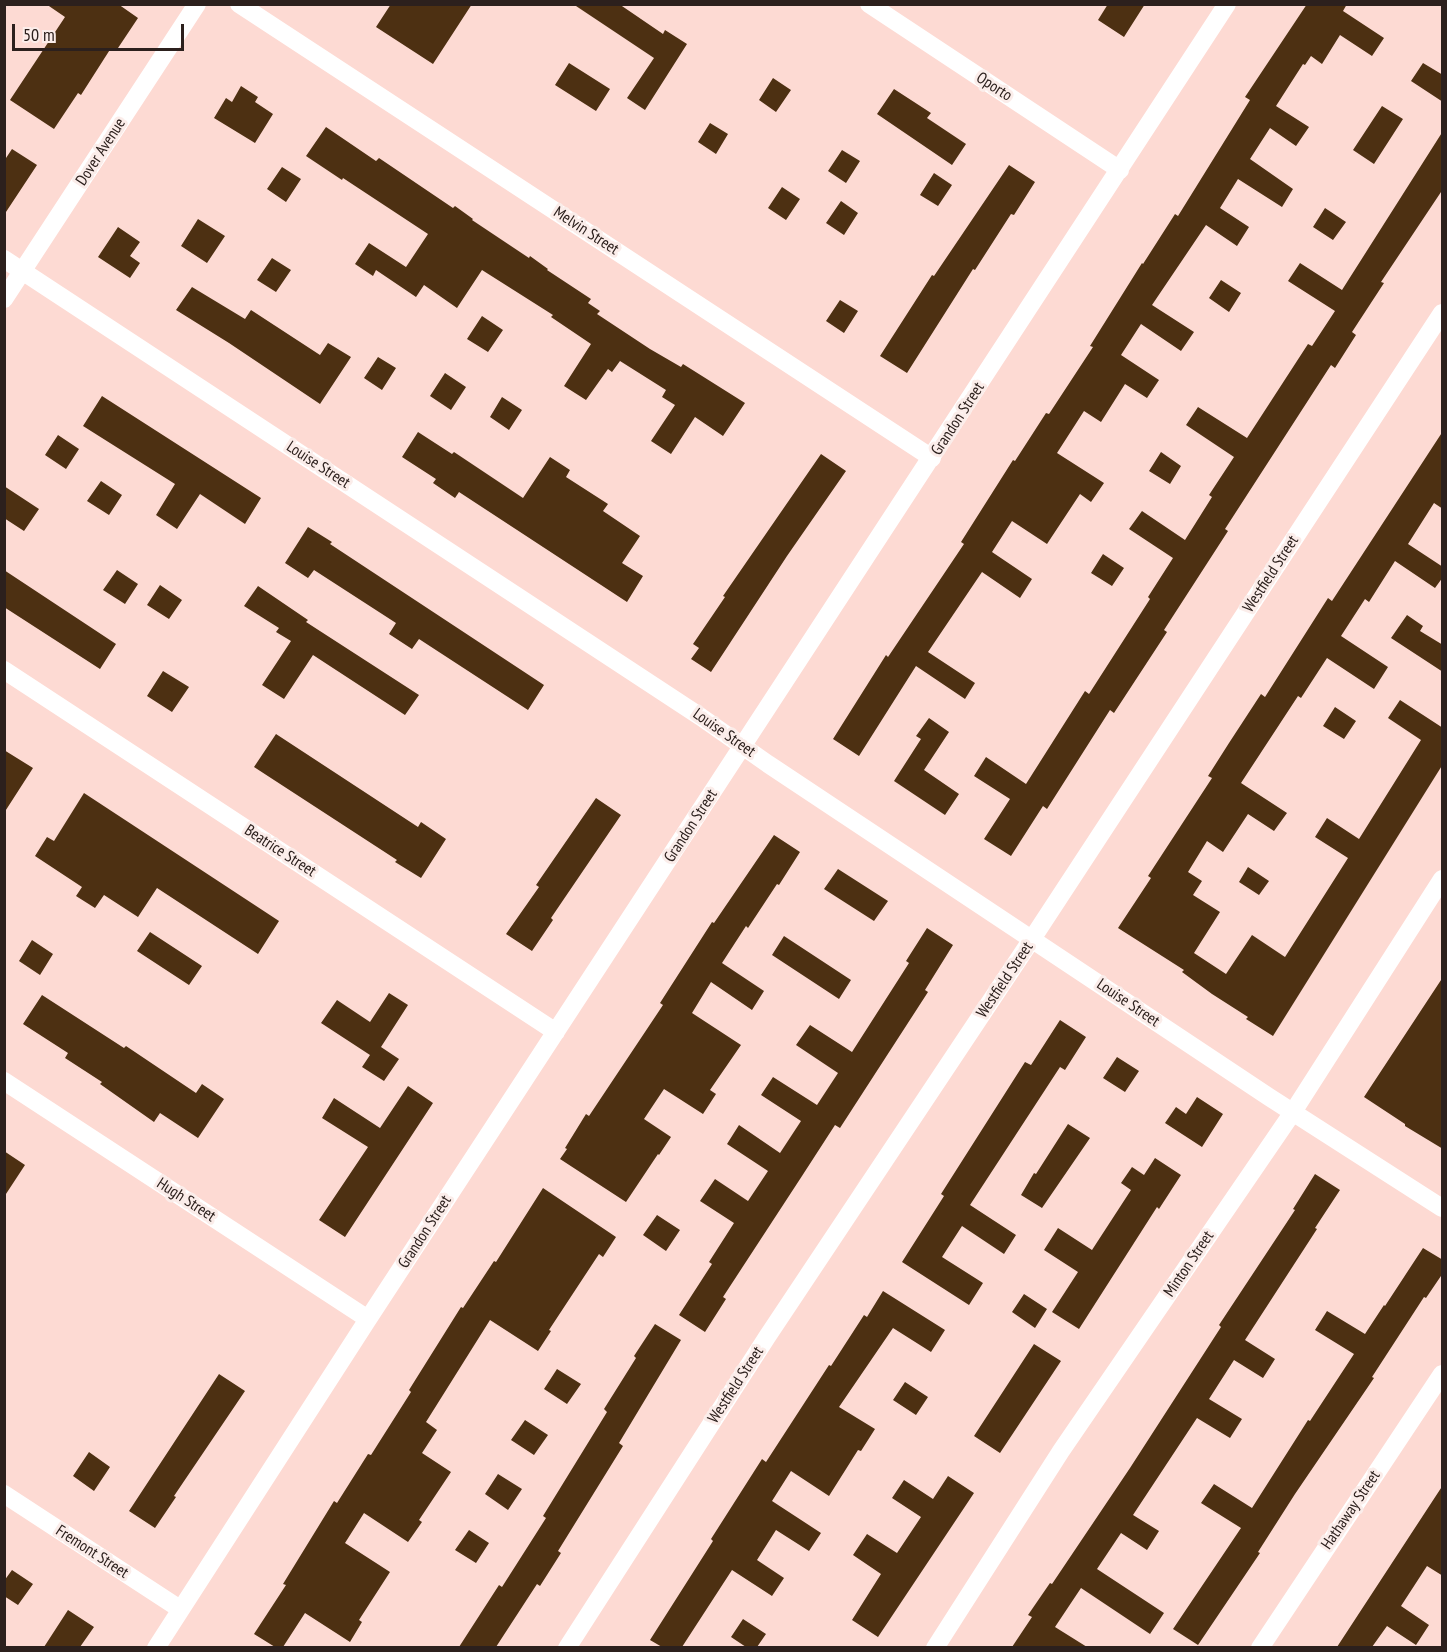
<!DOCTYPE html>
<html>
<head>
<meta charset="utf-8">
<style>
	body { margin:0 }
	#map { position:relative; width:1447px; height:1652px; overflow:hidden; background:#fddad3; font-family:"PT Sans Narrow",sans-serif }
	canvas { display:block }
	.frame { position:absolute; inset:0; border:6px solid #2c201d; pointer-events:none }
	.scale { position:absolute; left:12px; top:24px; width:172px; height:27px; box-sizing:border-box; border:3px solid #2c201d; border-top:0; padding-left:8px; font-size:18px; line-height:21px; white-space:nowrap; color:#2c201d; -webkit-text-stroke:4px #fbedea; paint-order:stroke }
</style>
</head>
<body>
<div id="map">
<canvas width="1447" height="1652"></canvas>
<div class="frame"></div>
<div class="scale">50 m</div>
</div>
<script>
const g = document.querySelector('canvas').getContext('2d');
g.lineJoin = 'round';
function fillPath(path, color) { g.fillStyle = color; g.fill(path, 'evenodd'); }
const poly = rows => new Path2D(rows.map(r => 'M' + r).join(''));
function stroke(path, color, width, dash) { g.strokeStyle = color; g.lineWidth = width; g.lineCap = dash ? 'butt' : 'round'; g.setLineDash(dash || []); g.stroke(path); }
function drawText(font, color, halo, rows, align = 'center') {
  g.font = font + ' "PT Sans Narrow",sans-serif'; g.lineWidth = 6; g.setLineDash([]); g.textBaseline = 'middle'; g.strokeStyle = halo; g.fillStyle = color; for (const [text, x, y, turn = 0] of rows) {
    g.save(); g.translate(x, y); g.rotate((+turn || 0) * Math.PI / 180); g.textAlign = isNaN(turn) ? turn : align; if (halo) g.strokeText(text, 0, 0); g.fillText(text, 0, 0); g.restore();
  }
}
fillPath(poly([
	[46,4,118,4,138,18,116,51,111,48,81,95,78,93,54,129,10,100,65,17],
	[391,4,472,4,433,64,376,27],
	[573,4,619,4,663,34,665,30,687,44,645,110,627,98,654,58],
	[1108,4,1145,4,1124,37,1098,20],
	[1307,4,1347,4,1343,11,1384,38,1372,56,1340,35,1322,64,1311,56,1305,65,1303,64,1276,106,1309,127,1296,146,1270,128,1250,159,1293,189,1282,207,1238,179,1220,208,1249,227,1237,246,1206,225,1152,305,1194,332,1181,351,1141,324,1121,355,1159,380,1147,398,1125,384,1101,422,1084,411,1057,453,1104,483,1091,502,1080,494,1047,544,1012,521,992,552,1032,579,1020,598,982,572,928,652,975,683,965,699,916,666,859,756,833,739,886,655,888,657,964,544,961,542,1013,460,1015,461,1046,413,1049,414,1093,347,1090,346,1142,263,1143,264,1175,214,1178,216,1250,100,1245,97],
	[569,63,610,89,596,111,555,85],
	[1423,63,1443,75,1443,102,1411,81],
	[773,78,791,90,776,112,759,100],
	[241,86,258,97,255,102,273,114,255,143,214,118,226,98,232,102],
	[894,89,931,113,927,118,966,144,952,165,877,114],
	[1382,106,1403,119,1374,164,1353,150],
	[710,123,728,134,716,154,698,142],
	[326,127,376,161,379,158,453,208,455,206,473,219,472,220,529,258,530,256,548,269,547,270,591,299,588,303,600,311,597,314,650,349,681,367,683,364,745,403,723,436,695,417,671,454,651,441,675,405,662,397,666,390,620,361,612,372,608,369,586,400,564,386,591,344,551,317,553,315,482,270,457,308,424,285,416,297,376,270,373,276,355,264,369,243,406,267,428,234,343,178,342,180,306,156],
	[1443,131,1443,189,1381,282,1384,283,1352,332,1356,335,1335,368,1331,365,1225,529,1228,531,1164,630,1167,632,1114,713,1110,710,1047,809,1043,806,1011,856,984,839,1010,799,974,776,986,757,1026,784,1085,691,1089,694,1150,599,1148,597,1173,558,1129,529,1142,511,1185,540,1212,497,1209,495,1234,457,1186,425,1198,407,1247,438,1308,344,1312,346,1335,311,1288,281,1300,263,1342,290],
	[12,149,37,165,4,215,4,161],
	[842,150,860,161,846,183,828,171],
	[1009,165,1035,182,1014,215,1011,214,975,270,973,269,907,373,880,356,932,275,934,276],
	[282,167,301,179,286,202,267,189],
	[934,173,952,185,938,206,920,195],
	[782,187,800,199,786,220,768,208],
	[841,201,858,213,844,235,826,223],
	[1325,208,1346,222,1333,240,1313,227],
	[198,219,225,236,207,263,181,246],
	[118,227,140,242,130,256,140,263,130,278,98,257],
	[272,258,291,270,276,292,257,280],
	[1221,280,1241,293,1229,312,1209,298],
	[192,287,245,319,251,310,320,355,328,343,351,357,320,404,229,343,176,310],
	[840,300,858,311,844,333,826,321],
	[482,316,503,330,488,352,467,339],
	[378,357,396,368,382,390,364,378],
	[445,373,466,387,451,410,430,396],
	[102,396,261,498,245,524,200,494,177,529,156,515,175,484,83,426],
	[502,397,522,410,509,430,490,417],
	[1443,431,1443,509,1434,503,1408,544,1443,567,1443,577,1435,588,1395,561,1369,602,1365,599,1341,636,1388,667,1374,689,1327,658,1301,698,1298,696,1241,783,1287,813,1274,831,1248,814,1223,852,1207,841,1188,872,1202,881,1193,895,1220,912,1194,953,1226,974,1252,935,1285,957,1348,858,1315,837,1327,818,1359,839,1421,740,1388,718,1400,700,1443,728,1443,764,1273,1036,1246,1019,1248,1017,1212,994,1182,972,1184,970,1118,928,1151,878,1148,876,1212,778,1208,776,1229,743,1261,694,1265,697,1328,598,1332,601],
	[418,432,452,454,454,452,523,498,550,457,570,470,566,477,608,504,603,511,640,536,622,563,643,576,627,602,459,492,455,498,433,483,436,479,402,457],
	[58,435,79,449,66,469,45,455],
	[1161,452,1181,466,1170,484,1149,471],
	[821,454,846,471,787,556,711,672,691,659,699,648,693,644,725,597,723,596],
	[101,481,122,495,109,515,87,501],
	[4,486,39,509,24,531,4,518],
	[308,527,332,542,330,544,544,685,528,710,419,639,412,649,389,634,396,623,314,570,308,578,285,563],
	[1103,554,1124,568,1112,586,1091,573],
	[4,570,116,644,100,669,4,607],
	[117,570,138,584,125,604,103,590],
	[160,585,182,600,169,619,147,605],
	[258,586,308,620,306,622,419,695,405,715,313,655,284,699,262,685,291,641,276,632,279,628,244,606],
	[1407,615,1423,626,1420,631,1443,645,1443,672,1391,638],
	[163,671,189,687,172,712,147,696],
	[1335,707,1356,721,1344,739,1323,726],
	[929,718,949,732,924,770,959,794,945,815,894,781,921,739,916,736],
	[276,734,418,827,421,822,446,839,421,878,395,862,397,860,254,767],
	[4,750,33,768,4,813],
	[84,793,279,921,258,954,157,888,138,917,104,895,95,908,76,896,82,887,35,856,47,837,54,841],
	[596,798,621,815,551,918,553,920,532,951,506,934,539,887,536,885],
	[774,835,800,852,779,885,777,884,748,928,746,926,722,963,764,991,752,1010,711,982,692,1013,741,1045,710,1090,716,1094,703,1114,664,1089,644,1119,671,1137,659,1155,658,1154,626,1202,560,1159,567,1149,565,1148,586,1114,589,1116,663,1005,660,1003,712,922,714,923],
	[1248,867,1269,881,1259,895,1239,882],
	[838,869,888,901,874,921,824,889],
	[927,928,953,945,925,990,928,992,840,1128,835,1125,802,1176,723,1297,726,1299,705,1332,679,1315,712,1264,709,1262,734,1223,700,1201,715,1179,748,1201,768,1171,727,1144,739,1125,780,1153,801,1121,761,1095,773,1077,817,1105,838,1073,796,1045,810,1025,852,1052,909,963,906,961],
	[150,932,202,966,189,985,137,951],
	[784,936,851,980,839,999,772,955],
	[32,940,53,954,40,975,19,961],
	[1443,977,1443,1149,1405,1126,1405,1124,1364,1097],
	[389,993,408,1005,381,1047,399,1059,384,1081,362,1067,370,1055,321,1023,337,1000,370,1022],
	[42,995,124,1048,126,1046,196,1093,202,1084,224,1099,198,1138,160,1113,154,1122,100,1084,102,1082,65,1058,68,1053,23,1024],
	[1060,1020,1086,1037,1065,1070,1060,1067,970,1205,1016,1235,1004,1254,962,1226,942,1257,983,1283,969,1305,902,1262,944,1196,941,1194,1025,1062,1031,1065],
	[1117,1057,1139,1071,1125,1092,1103,1078],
	[408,1086,433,1103,345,1237,319,1220,368,1147,322,1118,334,1098,380,1128],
	[1197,1097,1223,1114,1202,1147,1165,1123,1176,1107,1186,1114],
	[1068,1124,1090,1138,1042,1208,1021,1195,1034,1173,1036,1174],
	[4,1151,25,1165,4,1197],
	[1155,1158,1181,1175,1159,1209,1157,1207,1079,1329,1052,1312,1078,1272,1044,1250,1058,1228,1092,1250,1131,1190,1121,1183,1132,1167,1144,1175],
	[1315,1174,1340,1190,1315,1228,1317,1229,1245,1340,1275,1359,1263,1378,1234,1360,1209,1399,1242,1419,1230,1438,1197,1418,1133,1515,1159,1531,1147,1550,1121,1533,1097,1569,1164,1613,1150,1634,1081,1588,1055,1627,1087,1647,1012,1647,1032,1617,1028,1615,1050,1583,1052,1584,1130,1468,1221,1327,1219,1325,1295,1210,1293,1209],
	[543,1188,616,1237,603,1257,599,1254,549,1330,551,1331,538,1351,490,1320,426,1422,437,1430,422,1453,451,1472,419,1520,422,1522,408,1542,364,1513,345,1543,390,1572,359,1620,362,1622,350,1642,305,1613,283,1647,275,1647,254,1634,286,1585,283,1584,334,1501,337,1503,368,1454,371,1455,411,1392,409,1390,461,1307,463,1308,494,1261,496,1262],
	[657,1215,680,1230,666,1251,643,1235],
	[1423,1248,1443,1260,1443,1273,1426,1298,1424,1297,1372,1377,1374,1378,1295,1494,1258,1552,1260,1553,1198,1645,1173,1629,1241,1528,1201,1503,1214,1484,1252,1508,1308,1420,1310,1421,1354,1354,1315,1330,1327,1311,1365,1334,1384,1305,1385,1306],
	[883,1291,945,1330,931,1352,893,1328,839,1407,875,1429,861,1451,858,1450,829,1496,791,1471,772,1501,821,1533,809,1551,776,1530,757,1560,784,1578,772,1596,732,1570,682,1647,662,1647,650,1640,713,1541,711,1539,762,1459,766,1462,829,1365,831,1366,864,1315,867,1317],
	[1024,1294,1047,1309,1035,1328,1012,1312],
	[655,1324,681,1340,619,1443,623,1446,558,1551,561,1553,540,1586,537,1584,496,1647,459,1647,499,1585,502,1587,546,1518,543,1516,607,1412,604,1409,636,1358,634,1356],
	[1034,1344,1061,1361,1000,1453,974,1436],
	[557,1369,581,1384,567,1404,544,1389],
	[219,1374,245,1391,174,1496,176,1497,155,1528,129,1511],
	[905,1382,928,1397,916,1415,893,1400],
	[525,1420,548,1435,534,1455,511,1440],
	[89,1452,110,1467,94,1491,73,1476],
	[498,1474,522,1489,508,1510,485,1494],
	[948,1476,974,1493,878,1637,852,1620,881,1574,853,1555,867,1534,897,1553,921,1517,892,1498,904,1480,933,1499],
	[1443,1485,1443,1576,1427,1566,1401,1606,1429,1625,1416,1645,1387,1626,1372,1647,1337,1647],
	[469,1530,489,1543,476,1563,455,1550],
	[12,1570,33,1584,18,1605,4,1596,4,1581],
	[68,1610,94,1627,80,1647,44,1647],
	[743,1619,766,1634,757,1647,746,1647,731,1637]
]), '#4d3012');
stroke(poly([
	[239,4,932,458],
	[869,4,1120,170],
	[4,259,701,717,768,764,1269,1097,1442,1208],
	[4,299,197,4],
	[4,670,556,1032],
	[4,1081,368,1319],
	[4,1494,180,1609],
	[156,1648,368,1319,1227,4],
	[567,1648,767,1337,1032,939,1442,313],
	[935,1648,1061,1451,1293,1112,1442,879],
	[1260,1648,1442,1374]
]), '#fff', 18);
drawText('16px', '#2c201d', '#fbedea', [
	["Oporto",994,87,33],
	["Dover Avenue",101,152,-57],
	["Melvin Street",586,231,33],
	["Grandon Street",958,419,-57],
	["Louise Street",318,465,33],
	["Westfield Street",1271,574,-57],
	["Louise Street",724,733,35],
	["Grandon Street",691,826,-57],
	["Beatrice Street",280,851,33],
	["Westfield Street",1005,980,-56],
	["Louise Street",1128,1003,34],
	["Hugh Street",186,1200,33],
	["Grandon Street",425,1232,-57],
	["Minton Street",1189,1264,-56],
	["Westfield Street",736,1385,-57],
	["Hathaway Street",1351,1510,-56],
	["Fremont Street",92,1552,33]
]);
</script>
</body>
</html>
